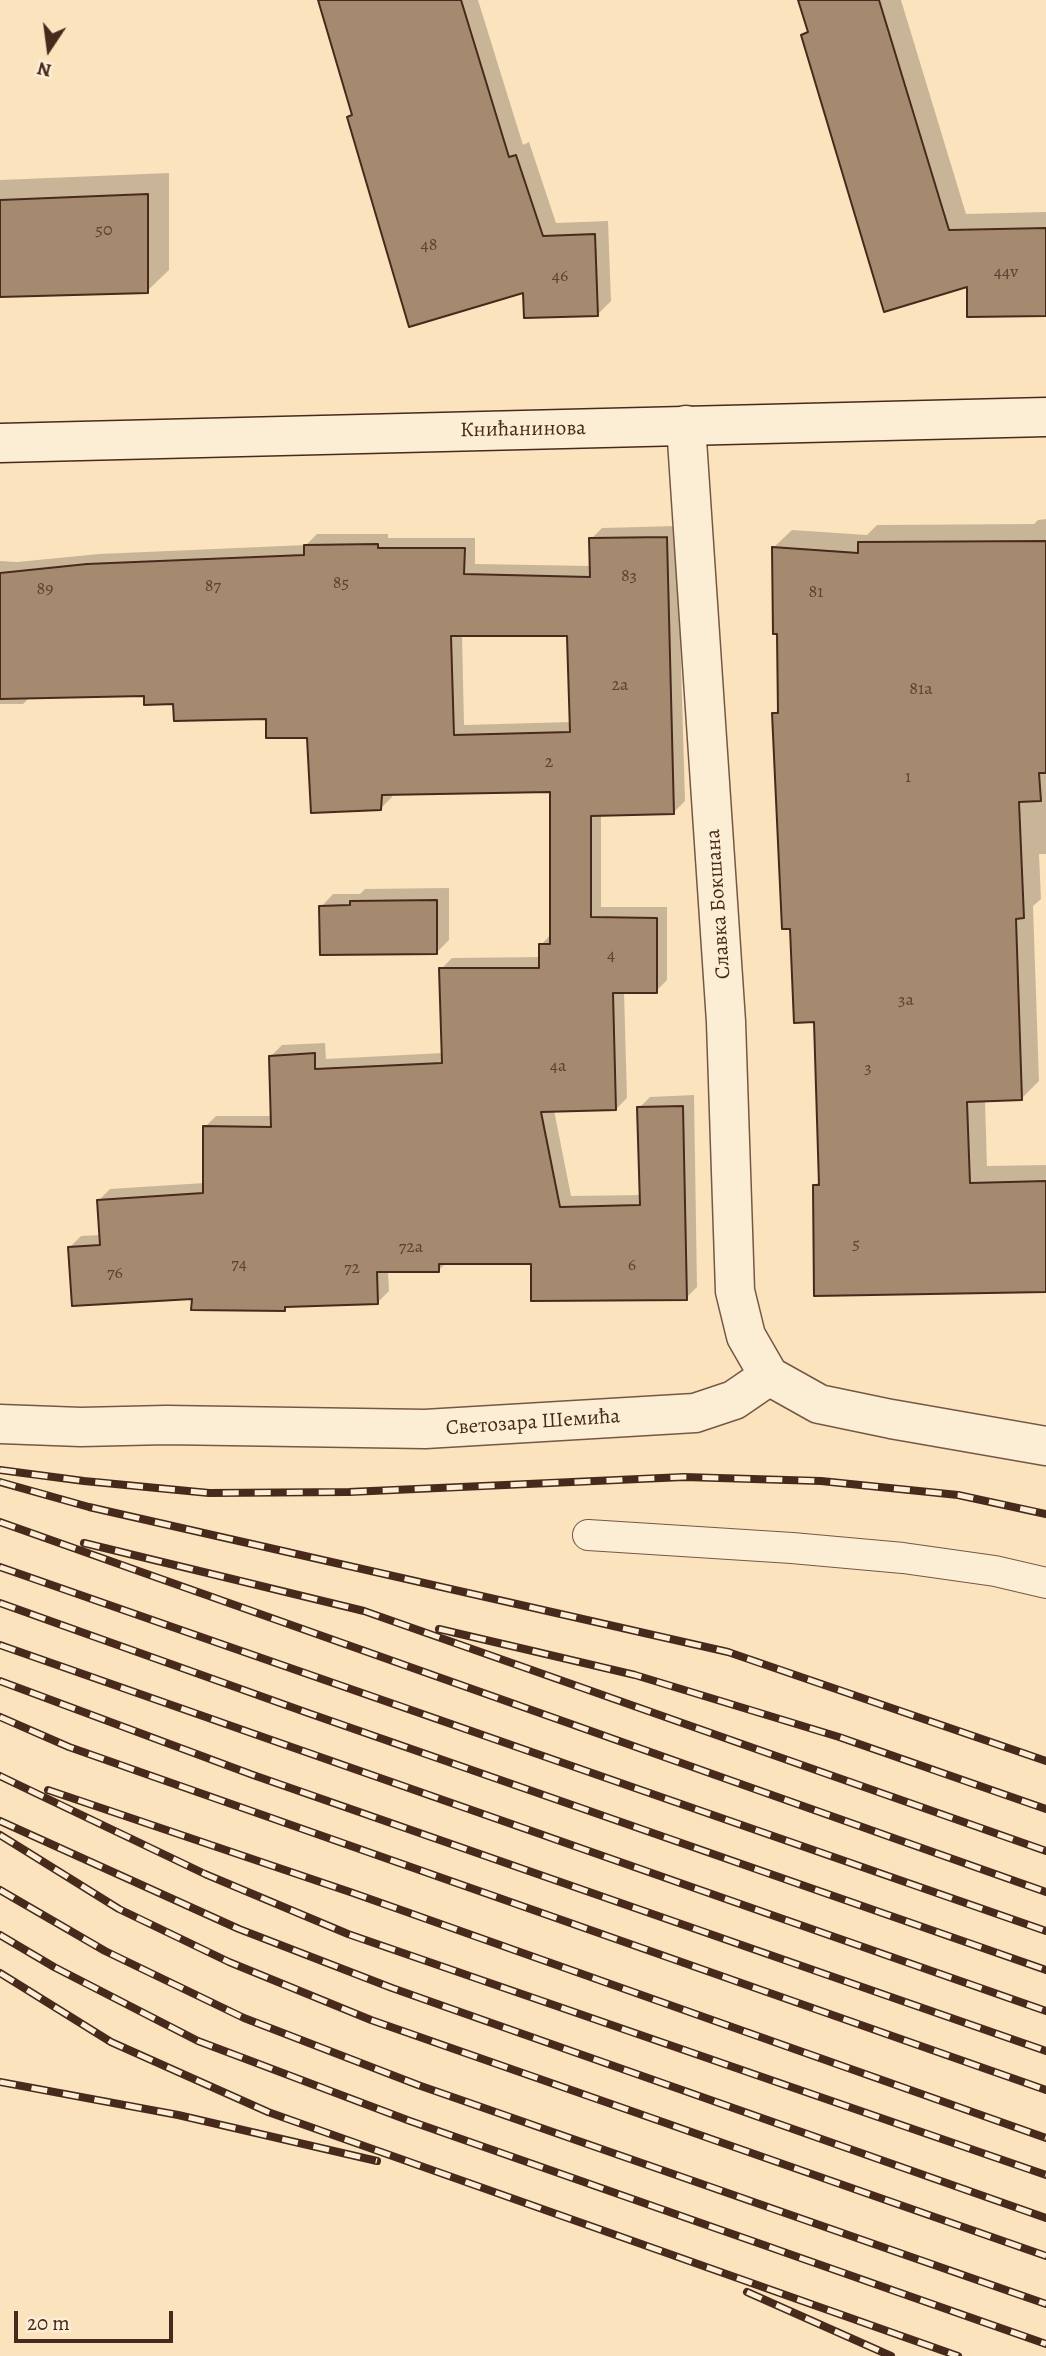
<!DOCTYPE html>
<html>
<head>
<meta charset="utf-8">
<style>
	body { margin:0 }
	#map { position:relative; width:1046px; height:2356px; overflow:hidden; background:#fbe3be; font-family:Alegreya,serif }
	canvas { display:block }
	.north { position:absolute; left:14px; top:14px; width:70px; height:70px; -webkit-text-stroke:5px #fcedd5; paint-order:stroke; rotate:193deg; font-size:19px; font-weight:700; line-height:28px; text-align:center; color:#472a1c }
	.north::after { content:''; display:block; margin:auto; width:24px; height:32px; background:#472a1c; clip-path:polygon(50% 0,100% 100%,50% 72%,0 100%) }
	.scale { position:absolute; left:14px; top:2311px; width:159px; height:32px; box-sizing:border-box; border:4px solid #472a1c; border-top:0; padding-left:9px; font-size:21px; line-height:24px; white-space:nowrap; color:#472a1c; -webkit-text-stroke:5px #fcedd5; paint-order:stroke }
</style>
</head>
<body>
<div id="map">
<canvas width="1046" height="2356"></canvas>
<div class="north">N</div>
<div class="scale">20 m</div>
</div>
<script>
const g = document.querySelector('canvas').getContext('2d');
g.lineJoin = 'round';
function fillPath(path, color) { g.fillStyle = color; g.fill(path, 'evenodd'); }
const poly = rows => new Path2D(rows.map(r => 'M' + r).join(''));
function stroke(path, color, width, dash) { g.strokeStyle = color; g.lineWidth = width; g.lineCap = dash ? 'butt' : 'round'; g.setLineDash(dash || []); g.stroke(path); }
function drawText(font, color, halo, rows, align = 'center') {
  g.font = font + ' Alegreya,serif'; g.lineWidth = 7; g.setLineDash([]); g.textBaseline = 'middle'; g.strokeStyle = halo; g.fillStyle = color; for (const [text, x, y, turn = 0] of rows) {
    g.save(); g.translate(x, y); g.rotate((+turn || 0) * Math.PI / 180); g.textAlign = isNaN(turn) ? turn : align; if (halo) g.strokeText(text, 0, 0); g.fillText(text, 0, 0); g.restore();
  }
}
fillPath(poly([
	[325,0,478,0,523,145,529,142,556,223,608,221,611,301,597,315,525,291,349,118,353,113],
	[800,0,901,0,966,214,1046,212,1046,314,968,285,803,36,809,30],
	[169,173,169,270,147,291,0,295,0,180],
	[1046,519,1046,854,1039,854,1041,899,1033,906,1039,1081,1022,1098,985,1100,987,1166,1046,1165,1046,1290,815,1185,821,1180,816,1020,774,714,779,709,774,547,792,530,867,535,877,525,1034,524,1038,520],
	[677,526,685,801,674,812,601,814,601,907,667,907,667,980,656,991,624,991,627,1098,616,1109,554,1110,571,1196,642,1195,639,1108,650,1097,694,1095,697,1287,686,1298,532,1262,447,1262,438,1271,388,1271,389,1291,378,1302,289,1305,285,1309,193,1297,70,1247,81,1236,101,1235,99,1200,110,1189,204,1183,205,1127,216,1116,273,1116,271,1056,282,1045,325,1043,326,1059,443,1053,441,969,452,958,541,957,541,945,552,933,552,790,392,793,392,797,381,808,308,736,267,717,175,702,146,694,30,697,23,704,0,704,0,561,17,562,99,554,306,545,317,534,388,534,388,538,475,538,475,564,592,566,591,539,602,528],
	[462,634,569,635,571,722,464,725],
	[449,888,449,940,437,952,321,907,333,894,360,894,365,889]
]), '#0003');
const building = poly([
	[318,0,461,0,509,157,516,155,543,236,595,234,598,316,524,318,523,293,409,327,347,117,352,115,318,0],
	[798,0,879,0,949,230,1046,228,1046,316,967,317,967,287,884,312,801,35,808,32,798,0],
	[148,194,148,293,0,297,0,200,148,194],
	[667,537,674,814,591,816,591,917,657,918,657,993,613,993,616,1110,541,1112,560,1207,640,1205,637,1107,683,1106,687,1300,531,1301,531,1264,439,1264,439,1272,377,1272,378,1304,285,1307,285,1311,191,1310,192,1299,72,1306,68,1247,100,1245,97,1200,203,1193,203,1126,271,1127,269,1056,315,1053,315,1069,442,1063,439,968,539,968,539,944,550,944,550,792,382,795,381,810,311,813,307,738,266,738,266,719,174,721,173,704,144,705,144,696,0,699,0,573,87,564,304,555,304,545,378,544,378,548,465,548,464,574,590,577,589,538,667,537],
	[451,636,567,636,570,732,454,735,451,636],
	[1046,541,1046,773,1039,773,1041,801,1019,802,1024,918,1016,919,1022,1100,967,1102,970,1183,1046,1181,1046,1292,814,1296,813,1185,819,1185,814,1022,794,1023,790,929,782,929,772,713,778,713,777,634,773,634,772,547,858,553,858,542,1046,541],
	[437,900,437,954,320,955,319,906,350,905,350,901,437,900]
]);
fillPath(building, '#a58a70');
stroke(building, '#472a1c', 2);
const service = poly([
	[588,1535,792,1548,903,1558,995,1571,1046,1583]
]);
const minor = poly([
	[686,425,726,1022,735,1291,746,1336,769,1376],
	[769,1376,819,1404,891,1419,1046,1446],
	[0,1424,81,1427,166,1425,425,1429,695,1413,734,1400,769,1376]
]);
const secondary = poly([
	[0,443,1046,417]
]);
stroke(service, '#745844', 32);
stroke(minor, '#745844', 41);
stroke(secondary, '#472a1c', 41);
stroke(service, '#fcedd5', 30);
stroke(minor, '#fcedd5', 38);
stroke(secondary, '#fcedd5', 38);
const rail = poly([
	[0,1470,84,1481,209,1493,349,1492,684,1477,821,1481,958,1495,1046,1514],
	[0,1482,89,1507,728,1652,1046,1761],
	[0,1522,1046,1892],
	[84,1543,364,1611,1046,1851],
	[0,1567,1046,1931],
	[0,1603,308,1713,1046,1970],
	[439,1629,635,1675,839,1737,1046,1809],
	[0,1645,1046,2011],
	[0,1681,253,1775,1046,2051],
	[0,1717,69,1747,1046,2090],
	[0,1776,205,1874,348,1934,1046,2175],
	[48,1790,353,1893,1046,2138],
	[0,1821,239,1929,392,1988,1046,2218],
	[0,1835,119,1909,229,1962,371,2020,1046,2256],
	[0,1890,105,1951,244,2018,418,2085,1046,2304],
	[0,1935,54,1967,198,2041,410,2121,1046,2344],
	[0,1973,111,2042,268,2112,958,2356],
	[0,2082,178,2115,377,2161],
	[747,2292,891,2356]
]);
stroke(rail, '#472a1c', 8);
stroke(rail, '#fcedd5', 5, [16]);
drawText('18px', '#5e4231', null, [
	["50",104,231],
	["48",429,246],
	["44v",1006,273],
	["46",560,277],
	["83",629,577],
	["85",341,584],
	["87",213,587],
	["89",45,590],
	["81",816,593],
	["2a",620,686],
	["81a",921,690],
	["2",549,763],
	["1",908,778],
	["4",611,956],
	["3a",906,1001],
	["4a",558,1067],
	["3",868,1069],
	["5",856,1245],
	["72a",411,1248],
	["74",239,1265],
	["6",632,1266],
	["72",352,1269],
	["76",115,1274]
]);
drawText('21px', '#472a1c', '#fcedd5', [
	["Книћанинова",523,430,-1],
	["Славка Бокшана",719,904,-94],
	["Светозара Шемића",533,1423,-4]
]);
</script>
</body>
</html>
